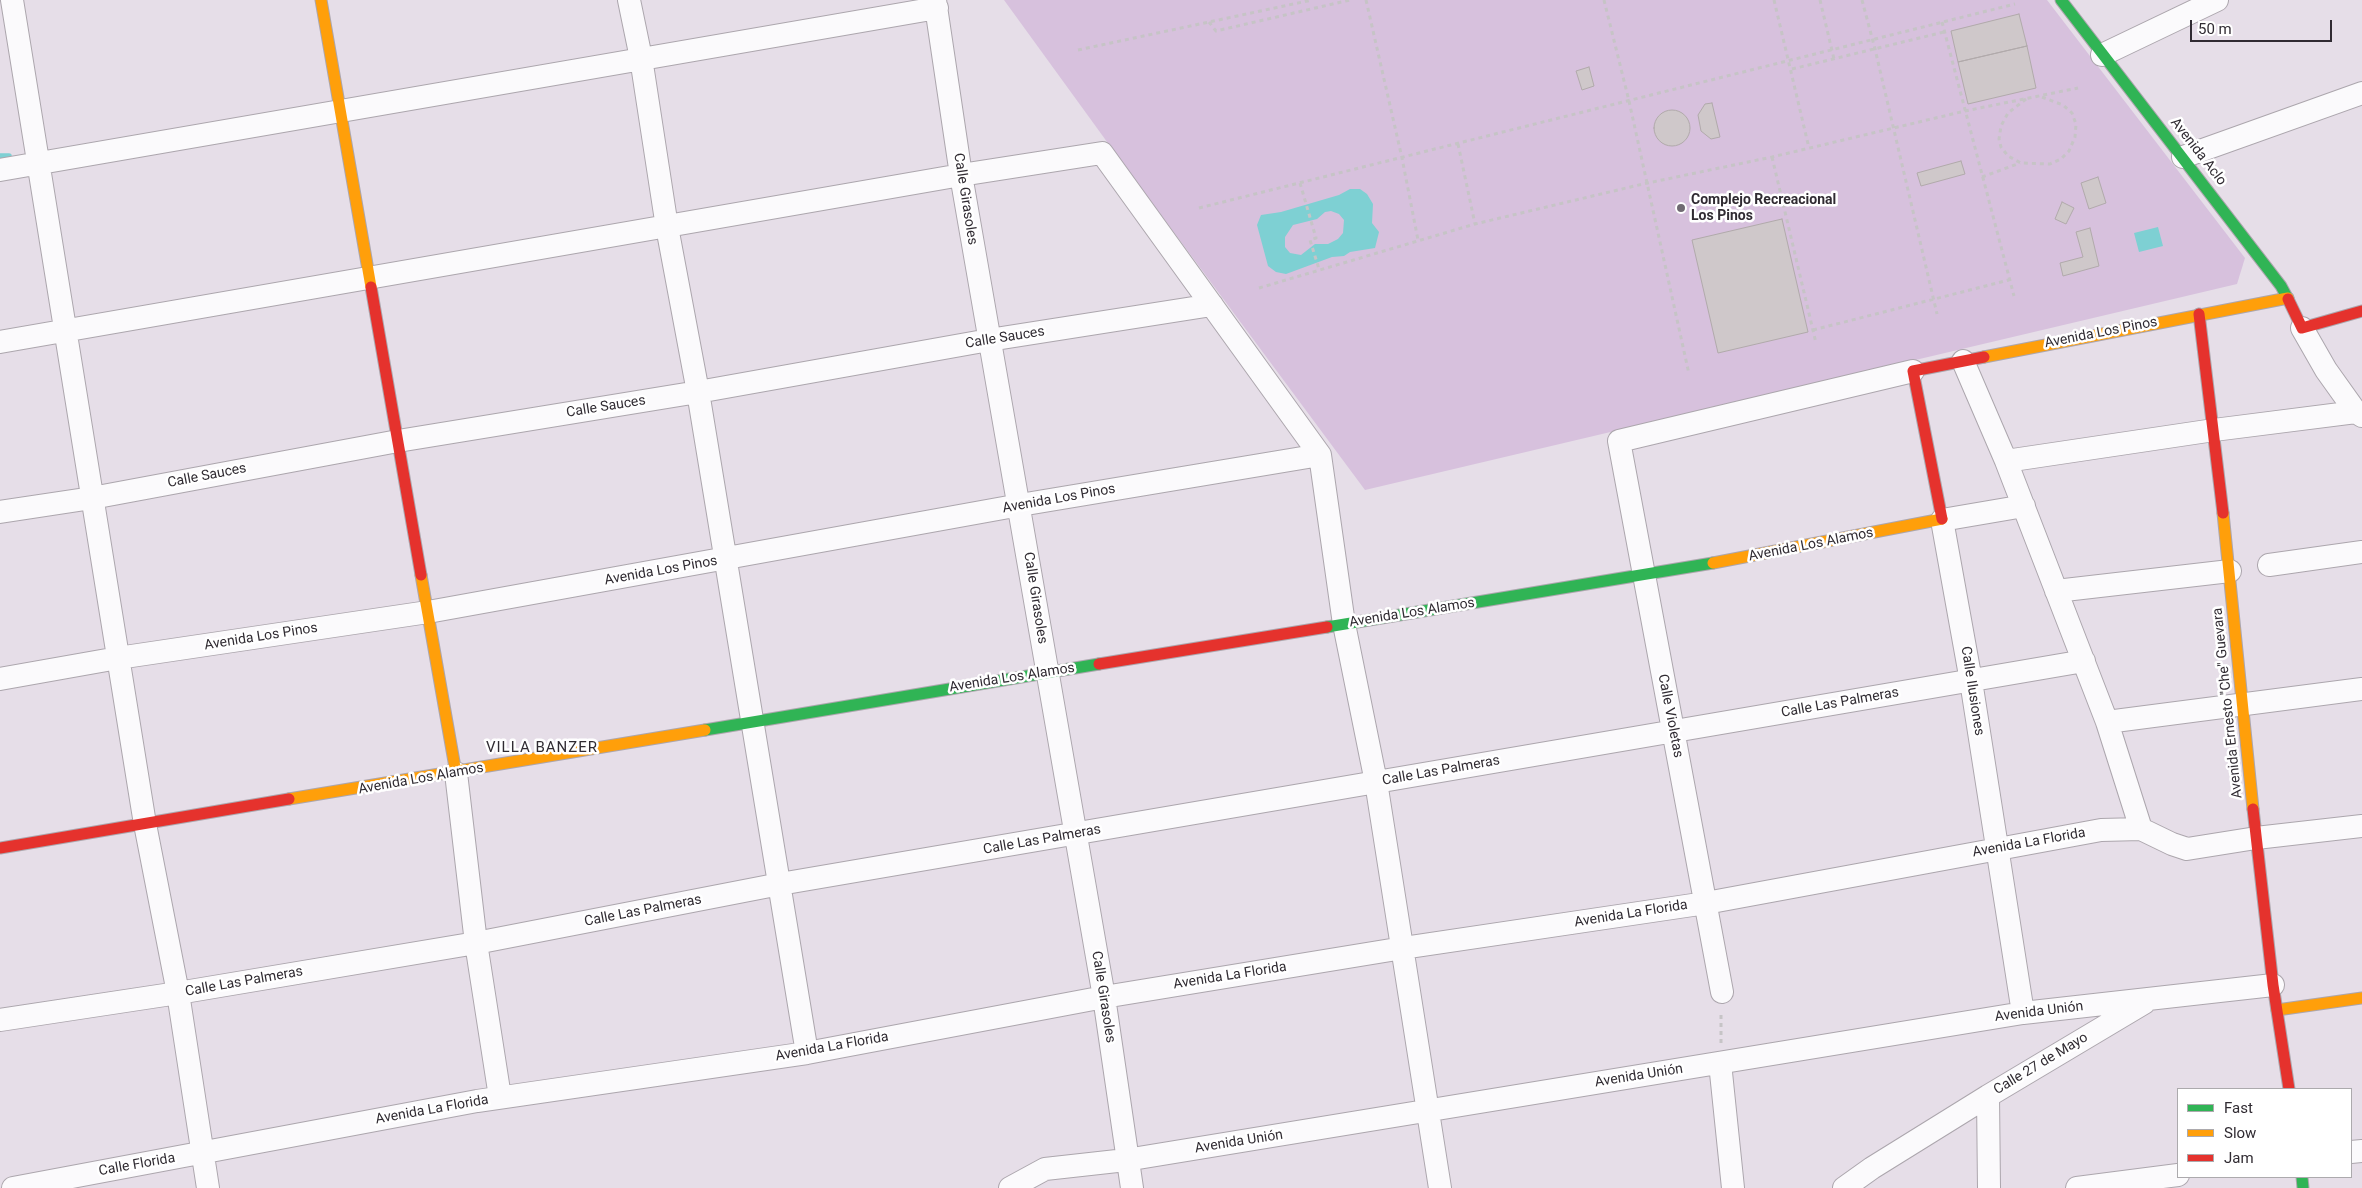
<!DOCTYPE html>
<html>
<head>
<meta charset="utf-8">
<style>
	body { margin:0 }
	#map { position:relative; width:2362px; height:1188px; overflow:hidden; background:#e6dee8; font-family:Roboto,sans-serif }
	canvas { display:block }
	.legend { position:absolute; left:2177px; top:1088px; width:175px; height:90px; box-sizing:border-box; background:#fff; border:1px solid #acaaad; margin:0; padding:6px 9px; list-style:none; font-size:15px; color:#302b32 }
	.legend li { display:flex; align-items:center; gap:10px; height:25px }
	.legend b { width:25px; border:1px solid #acaaad }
	.scale { position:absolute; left:2190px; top:20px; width:142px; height:22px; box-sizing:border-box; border:2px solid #302b32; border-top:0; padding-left:6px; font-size:15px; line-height:18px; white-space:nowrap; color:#302b32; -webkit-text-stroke:4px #fff; paint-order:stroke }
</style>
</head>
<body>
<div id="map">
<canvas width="2362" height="1188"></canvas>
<ul class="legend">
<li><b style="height:6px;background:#30b455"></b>Fast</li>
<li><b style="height:6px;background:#ff9f0a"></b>Slow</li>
<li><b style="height:6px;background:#e5322d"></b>Jam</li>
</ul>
<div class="scale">50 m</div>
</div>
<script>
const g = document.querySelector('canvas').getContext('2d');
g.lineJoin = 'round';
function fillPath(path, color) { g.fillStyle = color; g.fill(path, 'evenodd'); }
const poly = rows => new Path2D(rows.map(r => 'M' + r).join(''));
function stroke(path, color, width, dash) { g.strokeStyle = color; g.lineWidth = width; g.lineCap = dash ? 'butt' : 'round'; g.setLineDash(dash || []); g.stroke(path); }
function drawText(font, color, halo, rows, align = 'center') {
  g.font = font + ' Roboto,sans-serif'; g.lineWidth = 5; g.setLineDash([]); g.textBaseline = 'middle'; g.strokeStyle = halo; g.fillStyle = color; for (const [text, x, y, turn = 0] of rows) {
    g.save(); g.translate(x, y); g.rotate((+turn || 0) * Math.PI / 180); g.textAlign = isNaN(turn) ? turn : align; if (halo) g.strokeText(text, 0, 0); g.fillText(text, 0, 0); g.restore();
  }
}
fillPath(poly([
	[1004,0,2047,0,2245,258,2237,284,1365,490,1118,157]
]), '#d7c1dd');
fillPath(poly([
	[1350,189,1360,189,1367,194,1373,204,1372,223,1379,232,1375,248,1350,252,1344,256,1332,257,1286,274,1276,272,1268,266,1257,225,1261,215,1281,212,1339,195],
	[1331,211,1339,214,1344,220,1343,233,1338,239,1328,244,1315,244,1301,255,1290,253,1285,247,1285,237,1293,225,1317,219,1325,212],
	[2158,227,2163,246,2139,252,2134,233]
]), '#7ed0d3');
stroke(poly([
	[0,156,9,156]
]), '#7ed0d3', 5.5);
const building = poly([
	[2019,14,2027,46,1958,62,1951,31,2019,14],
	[2027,46,2036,88,1968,104,1958,62,2027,46],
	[1589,67,1594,86,1582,90,1576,71,1589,67],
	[1712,103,1720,137,1711,139,1701,131,1698,115,1705,104,1712,103],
	'1654 128a18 18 0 1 1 36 0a18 18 0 1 1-36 0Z',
	[1961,161,1965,174,1921,186,1917,173,1961,161],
	[2098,177,2106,203,2089,209,2081,183,2098,177],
	[2062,202,2074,208,2066,224,2055,219,2062,202],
	[1782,219,1808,332,1718,353,1692,240,1782,219],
	[2090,228,2099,266,2063,276,2060,263,2083,257,2076,232,2090,228]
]);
fillPath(building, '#cfc8ca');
stroke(building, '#b1aaab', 1);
const street = poly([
	[12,0,145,824,178,993,208,1188],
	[629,0,641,58,667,227,698,392,807,1053],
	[935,0,961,175,1104,997,1132,1188],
	[2102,55,2217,0],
	[2183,157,2362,93],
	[0,170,937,8],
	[2302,328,2326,370,2356,412,2362,416],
	[0,342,961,175,1102,153,1320,455,1344,624,1376,782,1440,1188],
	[1963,361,2006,461,2107,722,2141,829],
	[2006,461,2214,430,2356,412],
	[0,512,92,498,398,441,698,392,989,340,1212,305],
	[2269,565,2362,552],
	[2056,591,2230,571],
	[0,679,118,658,428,612,1020,505,1320,455],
	[2107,722,2362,689],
	[456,773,476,943,500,1097],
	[1722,992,1619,441,1913,371],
	[2023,1013,1971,681,1942,520,2024,506],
	[0,1020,178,993,476,943,780,884,2084,661],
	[1720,1063,1733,1188],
	[2351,1152,2362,1151],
	[13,1188,477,1101,807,1053,1104,997,1403,948,1706,903,2101,830,2141,829,2172,844,2187,849,2256,838,2362,826],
	[1010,1188,1045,1169,1126,1160,2023,1013,2273,985],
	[1844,1188,1872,1168,1988,1096],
	[1989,1188,1988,1096,2144,1003],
	[2077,1188,2178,1175]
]);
const fast = poly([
	[2061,0,2281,286,2288,299],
	[1327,627,1713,563],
	[705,730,1099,664],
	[2302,1177,2303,1188]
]);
const slow = poly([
	[321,0,371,287],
	[1984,357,2288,298],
	[2223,513,2253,809],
	[1713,563,1942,519],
	[421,575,456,773],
	[289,799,705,730],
	[2277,1010,2362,998]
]);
const jam = poly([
	[371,287,421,575],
	[2288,299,2302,328,2362,311],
	[2199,314,2223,513],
	[1942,519,1913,371,1984,357],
	[1099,664,1327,627],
	[2253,809,2273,985,2289,1089],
	[0,848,289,799]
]);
stroke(street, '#aca6ad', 24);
stroke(fast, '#aca6ad', 13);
stroke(slow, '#aca6ad', 13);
stroke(jam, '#aca6ad', 13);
stroke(poly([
	[1366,0,1402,158,1418,240],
	[1604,0,1629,101,1689,374],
	[1774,0,1809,148],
	[1820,0,1834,59],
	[1862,0,1875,49,1937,314],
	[1209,22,1216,31,1350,0],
	[1942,22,2014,296],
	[1078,50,1312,0],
	[1792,69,1944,32],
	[2026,99,2008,113,2001,126,1999,139,2001,147,2008,156,2021,163,2050,164,2061,159,2069,151,2075,137,2076,124,2072,113,2063,105,2039,96],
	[1458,144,1475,224],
	[1772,157,1816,343],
	[1982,177,2020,163],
	[1300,183,1316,238,1310,240,1319,269],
	[1199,208,2015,4],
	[1259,288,1475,224,1643,184,1772,157,1965,111,2078,88],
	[1813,330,2009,280],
	[1721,1043,1721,1012]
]), '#c6c4c6', 3, [4, 4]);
stroke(street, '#fbfafc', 22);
stroke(fast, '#30b455', 11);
stroke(slow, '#ff9f0a', 11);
stroke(jam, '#e5322d', 11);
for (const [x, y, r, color] of [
	[1681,208,5,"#706a72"]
]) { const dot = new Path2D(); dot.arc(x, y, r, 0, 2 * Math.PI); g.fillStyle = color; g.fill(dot); stroke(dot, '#fff', 2); }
drawText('14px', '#302b32', '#fff', [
	["Avenida Aclo",2198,152,52],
	["Calle Girasoles",965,199,81],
	["Avenida Los Pinos",2101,333,-11],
	["Calle Sauces",1005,338,-9],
	["Calle Sauces",606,407,-9],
	["Calle Sauces",207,476,-11],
	["Avenida Los Pinos",1059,499,-10],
	["Avenida Los Alamos",1811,545,-11],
	["Avenida Los Pinos",661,571,-10],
	["Calle Girasoles",1035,598,81],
	["Avenida Los Alamos",1412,613,-9],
	["Avenida Los Pinos",261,637,-9],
	["Avenida Los Alamos",1012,678,-9],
	["Calle Ilusiones",1972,691,81],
	["Calle Las Palmeras",1840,703,-10],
	["Avenida Ernesto \"Che\" Guevara",2228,703,-96],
	["Calle Violetas",1670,716,79],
	["Calle Las Palmeras",1441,771,-10],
	["Avenida Los Alamos",421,779,-10],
	["Calle Las Palmeras",1042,840,-10],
	["Avenida La Florida",2029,843,-10],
	["Calle Las Palmeras",643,911,-11],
	["Avenida La Florida",1631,914,-9],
	["Avenida La Florida",1230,976,-9],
	["Calle Las Palmeras",244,982,-10],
	["Calle Girasoles",1103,997,81],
	["Avenida Unión",2039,1012,-7],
	["Avenida La Florida",832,1047,-10],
	["Calle 27 de Mayo",2041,1064,-31],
	["Avenida Unión",1639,1076,-9],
	["Avenida La Florida",432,1110,-10],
	["Avenida Unión",1239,1142,-9],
	["Calle Florida",137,1165,-10]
]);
drawText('bold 14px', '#302b32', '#fff', [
	["Complejo Recreacional",1691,200],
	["Los Pinos",1691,216]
], 'left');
g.letterSpacing = '1px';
drawText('15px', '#302b32', '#fff', [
	["VILLA BANZER",542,748]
]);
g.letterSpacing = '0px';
</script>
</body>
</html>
